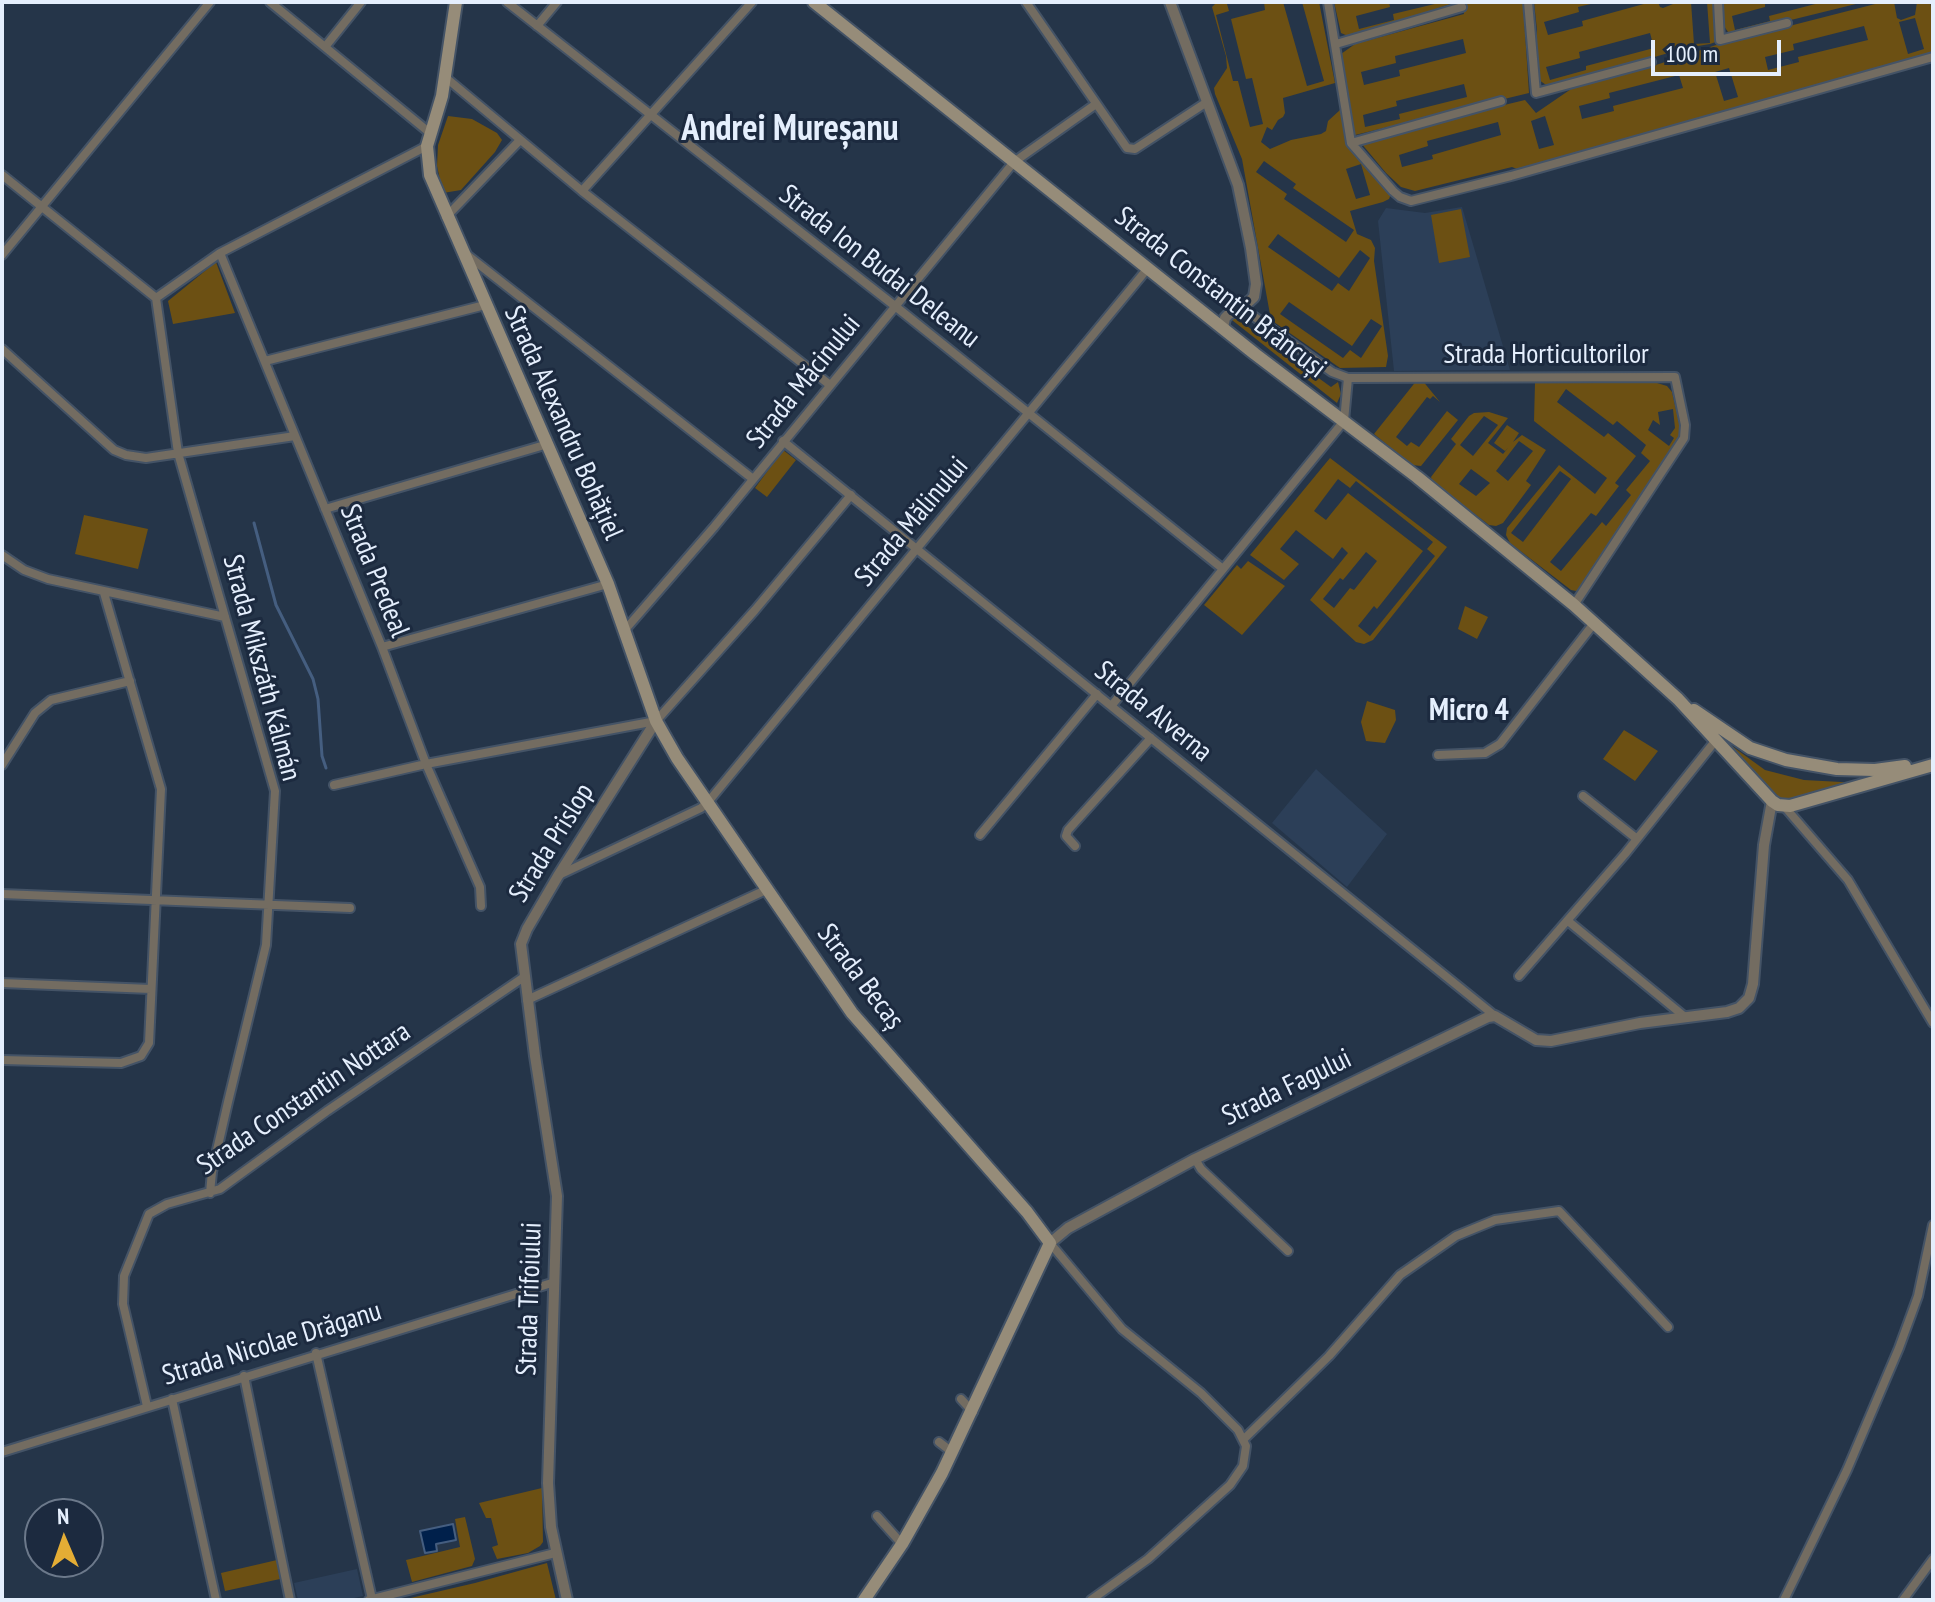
<!DOCTYPE html>
<html>
<head>
<meta charset="utf-8">
<style>
	body { margin:0 }
	#map { position:relative; width:1935px; height:1602px; overflow:hidden; background:#253549; font-family:"PT Sans Narrow",sans-serif }
	canvas { display:block }
	.frame { position:absolute; inset:0; border:4px solid #e5effd; pointer-events:none }
	.north { position:absolute; left:24px; top:1498px; width:80px; height:80px; box-sizing:border-box; background:#1c2a3f; border:2px solid #6c798b; border-radius:50%; rotate:358deg; font-size:22px; font-weight:700; line-height:32px; text-align:center; color:#e5effd }
	.north::after { content:''; display:block; margin:auto; width:28px; height:36px; background:#e4ad35; clip-path:polygon(50% 0,100% 100%,50% 72%,0 100%) }
	.scale { position:absolute; left:1651px; top:40px; width:130px; height:36px; box-sizing:border-box; border:4px solid #e5effd; border-top:0; padding-left:10px; font-size:24px; line-height:28px; white-space:nowrap; color:#e5effd; -webkit-text-stroke:6px #1c2a3f; paint-order:stroke }
</style>
</head>
<body>
<div id="map">
<canvas width="1935" height="1602"></canvas>
<div class="frame"></div>
<div class="north">N</div>
<div class="scale">100 m</div>
</div>
<script>
const g = document.querySelector('canvas').getContext('2d');
g.lineJoin = 'round';
function fillPath(path, color) { g.fillStyle = color; g.fill(path, 'evenodd'); }
const poly = rows => new Path2D(rows.map(r => 'M' + r).join(''));
function stroke(path, color, width, dash) { g.strokeStyle = color; g.lineWidth = width; g.lineCap = dash ? 'butt' : 'round'; g.setLineDash(dash || []); g.stroke(path); }
function drawText(font, color, halo, rows, align = 'center') {
  g.font = font + ' "PT Sans Narrow",sans-serif'; g.lineWidth = 6; g.setLineDash([]); g.textBaseline = 'middle'; g.strokeStyle = halo; g.fillStyle = color; for (const [text, x, y, turn = 0] of rows) {
    g.save(); g.translate(x, y); g.rotate((+turn || 0) * Math.PI / 180); g.textAlign = isNaN(turn) ? turn : align; if (halo) g.strokeText(text, 0, 0); g.fillText(text, 0, 0); g.restore();
  }
}
fillPath(poly([
	[1462,207,1510,370,1394,371,1378,221,1386,208,1425,213],
	[1316,769,1387,834,1347,887,1272,823],
	[357,1569,363,1596,345,1600,298,1600,294,1583]
]), '#2c3f58');
fillPath(poly([
	[1217,2,1237,2,1227,4,1229,11,1216,15,1233,81,1238,81,1250,127,1263,124,1252,78,1246,79,1231,19,1265,10,1264,2,1283,2,1307,86,1324,81,1302,2,1319,2,1335,83,1283,98,1285,113,1283,117,1278,120,1272,130,1267,127,1261,142,1270,149,1291,140,1321,134,1326,131,1328,121,1340,110,1349,144,1391,194,1389,199,1383,202,1350,211,1357,234,1371,240,1375,248,1374,261,1388,356,1386,367,1340,368,1271,320,1242,159,1215,94,1214,88,1227,68,1226,56,1212,7],
	[1264,161,1296,184,1293,188,1354,230,1346,242,1284,199,1287,194,1256,172],
	[1361,164,1370,195,1356,199,1346,169],
	[1278,234,1339,278,1360,250,1370,258,1349,291,1338,283,1332,291,1268,247],
	[1289,302,1352,346,1371,319,1382,326,1361,358,1350,350,1343,358,1280,314],
	[1334,2,1389,2,1390,7,1356,16,1359,29,1394,20,1393,14,1443,2,1456,2,1365,33,1348,36,1341,33],
	[1463,2,1523,2,1529,93,1355,135,1349,113,1341,54,1355,44,1464,14],
	[1463,39,1466,53,1399,70,1400,76,1364,85,1361,72,1396,63,1395,56],
	[1464,84,1467,97,1399,114,1400,119,1365,127,1363,115,1397,106,1396,101],
	[1534,2,1599,2,1578,7,1579,12,1544,22,1548,35,1583,26,1582,21,1651,2,1658,2,1660,7,1663,8,1678,2,1691,2,1694,44,1710,43,1707,2,1716,2,1718,41,1710,44,1686,48,1549,87,1539,80,1535,50,1537,30],
	[1650,33,1654,48,1586,66,1586,70,1550,80,1546,67,1580,58,1579,52],
	[1723,2,1765,2,1765,7,1732,16,1735,30,1770,21,1769,16,1823,2,1864,2,1730,35,1724,26],
	[1883,2,1894,2,1897,18,1901,20,1915,15,1917,2,1930,2,1933,17,1933,55,1522,171,1512,167,1415,191,1401,187,1386,173,1361,143,1363,139,1525,100,1536,113,1574,87,1656,65,1719,44],
	[1915,18,1924,49,1908,54,1899,22],
	[1864,26,1868,40,1798,57,1799,62,1768,70,1765,57,1794,50,1793,44],
	[1729,68,1738,97,1724,101,1715,72],
	[1679,75,1683,88,1613,106,1614,111,1582,119,1579,106,1610,98,1609,93],
	[1545,116,1554,145,1539,149,1531,121],
	[1498,122,1501,135,1432,155,1433,159,1402,167,1399,155,1428,146,1427,141],
	[448,116,472,119,497,133,502,140,495,152,461,190,443,193,437,166,438,145],
	[1461,209,1470,257,1439,263,1431,215],
	[216,262,235,313,173,324,168,301],
	[1237,315,1246,316,1248,318,1244,324,1331,387,1338,382,1341,394,1337,403,1232,320],
	[1417,380,1422,380,1440,402,1433,396,1430,399,1427,397,1396,437,1407,446,1411,442,1419,447,1447,411,1458,420,1421,466,1412,465,1374,434],
	[1535,383,1657,383,1667,386,1672,392,1680,427,1680,437,1582,588,1576,591,1571,590,1510,543,1506,535,1507,528,1559,465,1595,494,1607,478,1534,421],
	[1566,389,1613,425,1617,421,1646,445,1641,453,1650,461,1626,490,1631,495,1606,526,1602,522,1561,571,1550,562,1591,513,1596,516,1619,486,1615,483,1636,456,1608,433,1604,437,1557,402],
	[1673,409,1675,428,1670,435,1674,438,1669,446,1648,430,1653,420,1660,425,1658,412],
	[1560,471,1571,479,1523,542,1511,533],
	[1489,412,1508,418,1488,443,1503,454,1508,448,1505,451,1494,443,1507,425,1519,433,1513,442,1522,435,1546,450,1526,481,1531,485,1503,523,1496,526,1489,525,1432,481,1431,477,1456,444,1451,439,1469,416,1474,413],
	[1484,416,1498,425,1473,456,1460,445],
	[1519,441,1533,451,1508,481,1496,471],
	[1471,469,1490,483,1476,496,1459,484],
	[783,450,796,460,767,497,755,488],
	[1330,458,1447,547,1373,640,1364,644,1356,642,1310,600,1348,553,1342,547,1333,559,1296,530,1280,549,1299,564,1284,580,1250,555],
	[1338,479,1350,488,1356,481,1433,542,1427,549,1435,556,1370,636,1358,626,1374,606,1377,609,1423,551,1348,493,1326,520,1314,511],
	[1366,552,1377,561,1354,590,1350,588,1334,608,1323,599,1340,578,1343,580],
	[84,515,148,529,138,569,75,554],
	[1248,561,1285,586,1242,635,1204,605,1237,565,1241,569],
	[1465,606,1488,617,1477,639,1458,629],
	[1367,701,1395,710,1396,720,1385,743,1366,741,1361,722],
	[1624,730,1658,751,1635,781,1603,759],
	[1718,736,1765,770,1804,780,1860,783,1798,800,1781,799],
	[542,1488,543,1542,540,1546,528,1553,497,1559,492,1547,498,1545,491,1518,486,1518,479,1503],
	[465,1517,475,1559,472,1566,412,1582,406,1560,460,1547,455,1519],
	[277,1560,280,1579,225,1591,221,1573],
	[547,1563,556,1600,402,1600,475,1583]
]), '#6c5013');
const water = poly([
	[453,1524,456,1540,436,1544,437,1551,425,1553,420,1531,453,1524]
]);
fillPath(water, '#00204b');
stroke(water, '#455e80', 2);
stroke(poly([
	[254,523,276,605,313,679,318,699,322,756,326,768]
]), '#455e80', 3);
const minor = poly([
	[270,2,430,133],
	[507,2,900,310,1223,569],
	[1026,2,1127,148,1135,149,1207,102],
	[1328,2,1351,143,1393,191,1400,197,1411,201,1511,176,1933,57],
	[1528,2,1536,93,1651,62],
	[1718,2,1720,40,1787,23],
	[537,26,557,2],
	[1336,44,1462,7],
	[325,47,361,2],
	[445,77,582,191,830,385],
	[1351,143,1501,101],
	[2,175,156,298],
	[582,191,752,2],
	[446,217,520,140],
	[220,253,382,647,426,764,480,887,481,906],
	[2,255,210,2],
	[467,255,753,479],
	[156,298,178,453,275,791,266,945,228,1102,212,1172,210,1193],
	[156,298,220,253,427,146],
	[1242,308,1332,372,1348,378,1675,377,1685,425,1684,438,1574,605],
	[2,349,114,450,126,455,146,458,295,436],
	[265,361,485,305],
	[783,441,1495,1016],
	[325,509,548,444],
	[2,555,24,570,48,579,225,617],
	[624,631,714,527,1014,162,1096,104],
	[382,647,608,584],
	[1112,705,1344,421,1348,378],
	[1438,755,1485,753,1500,744,1595,622],
	[2,765,35,713,51,700,130,681],
	[334,785,426,764,656,721,755,610,851,495],
	[1583,796,1637,839],
	[1784,806,1848,880,1933,1023],
	[980,835,1097,694],
	[1075,846,1066,836,1068,830,1151,738],
	[559,875,701,808,708,802,1148,268],
	[2,894,350,908],
	[1568,921,1685,1017],
	[1519,976,1625,854,1716,740],
	[2,983,151,989],
	[527,1000,768,889],
	[2,1060,121,1063,141,1056,149,1043,161,789,104,593],
	[1195,1159,1201,1169,1288,1251],
	[1050,1243,1122,1329,1201,1393,1238,1430,1246,1446,1243,1466,1230,1485,1148,1559,1091,1600],
	[316,1353,372,1599],
	[244,1376,290,1600],
	[172,1399,216,1600],
	[961,1399,973,1412],
	[147,1406,123,1304,124,1276,149,1214,167,1204,220,1189,327,1111,524,977],
	[1244,1439,1329,1356,1400,1275,1456,1236,1495,1220,1559,1211,1668,1327],
	[939,1442,952,1452],
	[2,1452,555,1282],
	[877,1516,902,1544],
	[369,1600,555,1553],
	[1784,1600,1847,1470,1899,1348,1918,1296,1933,1225],
	[1903,1600,1933,1559]
]);
const tertiary = poly([
	[1170,2,1238,185,1251,248,1256,284,1254,297,1242,308,1229,314,1225,318,1223,328],
	[1050,1243,1068,1228,1195,1159,1488,1017,1495,1016,1536,1040,1551,1041,1640,1023,1727,1012,1739,1008,1749,998,1753,984,1764,845,1772,801],
	[567,1600,551,1527,548,1483,557,1196,535,1056,521,944,527,929,558,876,656,721]
]);
const secondary = poly([
	[456,2,442,96,427,146,430,175,608,584,656,721,677,758,852,1013,1027,1212,1050,1243,942,1473,902,1544,864,1600],
	[814,2,1255,354,1417,477,1574,605,1678,699,1772,801,1778,805,1790,806,1933,765],
	[1694,710,1750,748,1786,760,1837,769,1875,770,1905,766]
]);
stroke(minor, '#445366', 12);
stroke(tertiary, '#445366', 14);
stroke(secondary, '#445366', 16);
stroke(minor, '#736c61', 8);
stroke(tertiary, '#736c61', 10);
stroke(secondary, '#968c79', 12);
drawText('28px', '#e5effd', '#1c2a3f', [
	["Strada Ion Budai Deleanu",879,267,38],
	["Strada Constantin Brâncuși",1220,293,38],
	["Strada Horticultorilor",1546,355],
	["Strada Măcinului",804,382,-51],
	["Strada Alexandru Bohățiel",563,423,66],
	["Strada Mălinului",912,522,-50],
	["Strada Predeal",374,571,68],
	["Strada Mikszáth Kálmán",261,668,75],
	["Strada Alverna",1153,712,39],
	["Strada Prislop",552,843,-58],
	["Strada Becaș",860,977,53],
	["Strada Fagului",1287,1088,-26],
	["Strada Constantin Nottara",304,1099,-34],
	["Strada Trifoiului",530,1299,-88],
	["Strada Nicolae Drăganu",272,1344,-17]
]);
drawText('bold 30px', '#e5effd', '#1c2a3f', [
	["Micro 4",1469,711]
]);
drawText('bold 36px', '#e5effd', '#1c2a3f', [
	["Andrei Mureșanu",790,130]
]);
</script>
</body>
</html>
